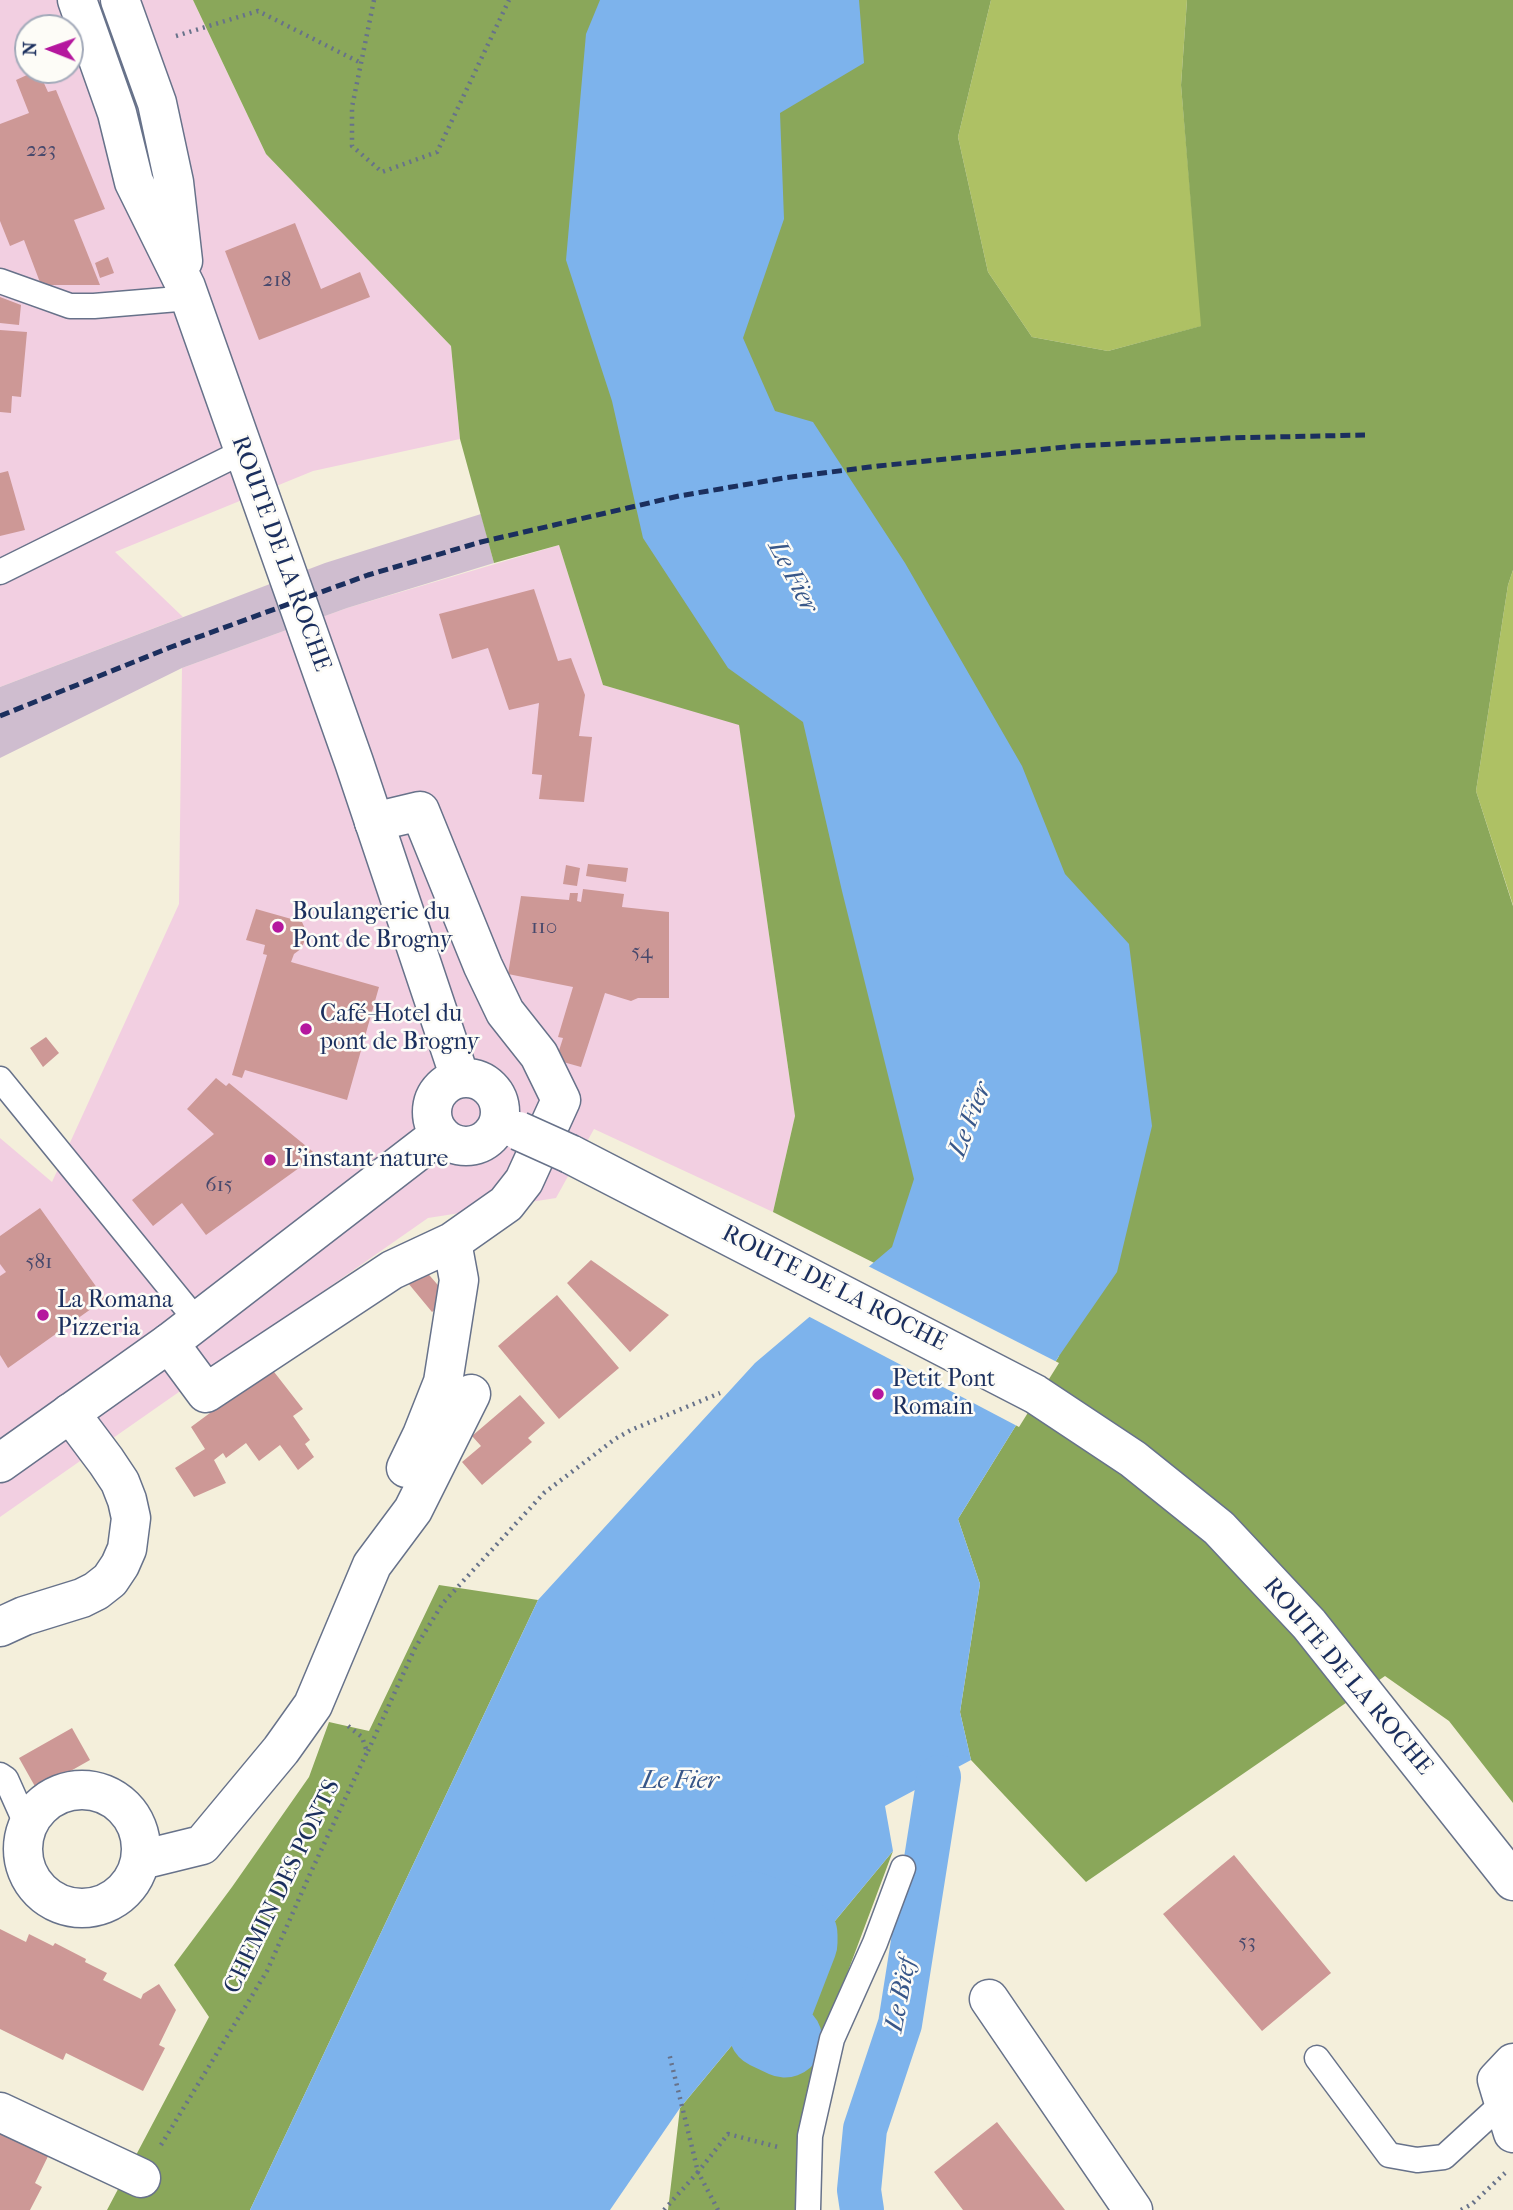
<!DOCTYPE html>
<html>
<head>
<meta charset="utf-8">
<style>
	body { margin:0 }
	#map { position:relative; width:1513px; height:2210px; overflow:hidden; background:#f4efdb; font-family:"IM FELL French Canon",serif }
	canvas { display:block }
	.north { position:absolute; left:14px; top:14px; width:70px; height:70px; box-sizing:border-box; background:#fdfcf7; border:2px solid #a3aaba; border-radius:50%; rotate:271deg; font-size:19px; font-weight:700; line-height:28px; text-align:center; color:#1b2f5e }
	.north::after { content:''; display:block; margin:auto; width:24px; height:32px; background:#b5179e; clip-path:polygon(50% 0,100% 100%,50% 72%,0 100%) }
</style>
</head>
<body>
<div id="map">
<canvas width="1513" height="2210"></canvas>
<div class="north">N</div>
</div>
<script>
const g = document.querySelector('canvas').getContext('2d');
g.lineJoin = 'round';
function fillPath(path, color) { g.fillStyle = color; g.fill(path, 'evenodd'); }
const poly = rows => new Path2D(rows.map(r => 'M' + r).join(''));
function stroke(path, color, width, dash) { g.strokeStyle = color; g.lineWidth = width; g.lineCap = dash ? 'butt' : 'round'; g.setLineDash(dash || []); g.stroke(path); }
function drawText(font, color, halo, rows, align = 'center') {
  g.font = font + ' "IM FELL French Canon",serif'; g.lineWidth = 5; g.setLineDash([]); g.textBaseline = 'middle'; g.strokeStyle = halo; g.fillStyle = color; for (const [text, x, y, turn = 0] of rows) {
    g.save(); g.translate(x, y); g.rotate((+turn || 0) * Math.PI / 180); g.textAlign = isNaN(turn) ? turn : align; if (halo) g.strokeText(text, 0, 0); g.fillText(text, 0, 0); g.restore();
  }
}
fillPath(poly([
	[0,0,193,0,266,154,451,346,460,439,313,471,115,552,183,617,0,687],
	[28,28,70,28,70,70,28,70],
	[559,545,603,685,739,724,795,1116,773,1212,594,1129,556,1198,428,1218,0,1517,0,1138,52,1182,179,904,182,668,347,608]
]), '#f2cfe1');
fillPath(poly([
	[481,514,494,563,347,608,182,668,0,758,0,687,325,563]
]), '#cfbdcf');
fillPath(poly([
	[991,0,1187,0,1181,85,1202,326,1108,351,1032,337,988,272,958,137],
	[1513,570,1513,905,1476,791,1508,585]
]), '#aec164');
fillPath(poly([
	[193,0,991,0,958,137,988,272,1032,337,1108,351,1201,326,1181,85,1187,0,1513,0,1513,570,1508,585,1476,791,1513,906,1513,1803,1449,1721,1385,1676,1086,1882,971,1760,960,1712,980,1584,958,1519,1059,1356,773,1212,795,1116,739,725,603,685,559,545,494,563,460,439,451,346,266,154],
	[439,1585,538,1600,250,2210,107,2210,209,2017,174,1965,232,1887,309,1777,329,1722,369,1731],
	[893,1851,817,2054,796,2176,803,2210,668,2210,680,2108]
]), '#8aa75a');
fillPath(poly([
	[600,0,859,0,864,63,780,113,784,219,743,338,775,411,813,422,905,563,1022,766,1065,874,1129,944,1152,1126,1117,1272,1059,1356,958,1519,980,1584,960,1712,971,1760,885,1806,893,1851,680,2108,610,2210,250,2210,538,1600,755,1363,892,1247,914,1179,842,891,803,722,728,668,643,538,612,401,566,260,586,34]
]), '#7db3ec');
fillPath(poly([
	[866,1265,1059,1363,1019,1427,806,1315]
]), '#f4efdb');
stroke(poly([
	[862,2210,859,2190,865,2129,900,2024,939,1777]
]), '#7db3ec', 44);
stroke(poly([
	[751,1909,781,1920,800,1935,800,1943,766,2031,785,2040]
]), '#7db3ec', 75);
fillPath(poly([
	[38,70,48,92,56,90,105,209,74,220,100,285,41,285,24,240,10,246,0,221,0,124,29,113,16,80],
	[295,223,321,289,360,272,370,297,259,340,225,251],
	[108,257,114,273,100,278,95,263],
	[0,297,21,305,19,325,0,323],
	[0,330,27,332,21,397,12,396,11,413,0,412],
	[8,471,25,530,0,536,0,473],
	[534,589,558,661,571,658,585,695,579,736,592,737,584,802,539,799,542,775,532,774,539,703,509,710,488,648,452,659,439,614],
	[588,864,628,868,626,882,586,876],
	[566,865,580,868,577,886,563,884],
	[583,889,624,894,622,907,669,912,669,998,638,998,631,1001,605,993,581,1067,556,1060,563,1038,558,1037,573,987,508,974,521,896,569,900,570,893,578,893,577,901,581,902],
	[256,909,302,922,307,933,302,948,294,954,291,962,379,987,347,1100,245,1070,242,1078,232,1075,267,955,263,954,265,945,246,940],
	[46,1037,59,1053,43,1067,30,1048],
	[216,1078,226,1086,229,1083,317,1155,206,1235,182,1203,153,1226,132,1200,214,1134,187,1109],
	[40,1208,105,1299,8,1368,0,1355,0,1276,6,1272,0,1264,0,1236],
	[591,1260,669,1315,630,1352,567,1283],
	[424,1269,449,1298,432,1312,408,1283],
	[557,1295,619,1368,559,1419,498,1346],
	[271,1368,303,1409,293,1416,310,1440,305,1444,314,1457,298,1470,280,1445,259,1461,246,1443,226,1458,223,1453,214,1460,226,1483,194,1497,175,1468,205,1449,191,1427],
	[520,1395,545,1423,528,1438,532,1442,482,1485,462,1462,481,1446,472,1436],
	[72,1728,90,1760,37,1790,19,1758],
	[1234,1855,1331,1973,1262,2031,1163,1914],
	[0,1929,26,1942,29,1934,53,1946,55,1943,86,1959,85,1962,107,1973,103,1980,141,1999,143,1994,159,1984,176,2010,159,2045,165,2048,143,2091,66,2053,63,2060,0,2029],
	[0,2118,54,2144,35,2183,42,2187,30,2210,0,2210],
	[997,2122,1065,2210,963,2210,934,2172]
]), '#cd9896');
const lane = poly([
	[0,281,70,306,94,306,190,298],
	[0,572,244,451],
	[0,1079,197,1321],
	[0,1775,6,1779,27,1826],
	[1317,2058,1389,2155,1417,2160,1444,2157,1504,2102],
	[808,2210,810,2136,832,2039,875,1943,903,1868]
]);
const street = poly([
	[169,1343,206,1393,392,1270,452,1242,506,1204,524,1181,561,1100,539,1055,505,1012,483,966,420,811,374,822],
	[406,1468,422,1435,443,1382,459,1280,452,1242],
	[0,1627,24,1616,82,1598,96,1591,110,1580,120,1565,127,1549,131,1518,127,1500,120,1482,106,1461,70,1413],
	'23 1849a59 59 0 1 1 118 0a59 59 0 1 1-118 0Z',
	[141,1860,202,1845,281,1750,313,1705,372,1565,413,1510,471,1394],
	[989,1999,1133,2210],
	[1513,2063,1497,2080,1513,2133],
	[0,2112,141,2178]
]);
const secondary = poly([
	[77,0,117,113,134,182,186,287,354,762,460,1078],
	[120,0,157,103,174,182,183,261],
	'432 1112a34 34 0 1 1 68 0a34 34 0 1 1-68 0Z',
	[570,1154,1035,1394,1133,1459,1219,1528,1309,1624,1513,1881],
	[0,1463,169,1343,440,1134]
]);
stroke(lane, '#67728a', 27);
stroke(street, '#67728a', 41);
stroke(secondary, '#67728a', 41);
stroke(poly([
	[374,0,352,107,352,146,382,172,437,152,509,0],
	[176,36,258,11,361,63],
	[368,1751,415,1648,443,1603,544,1493,615,1439,631,1430,720,1393],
	[161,2145,267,1971,310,1874,367,1752,362,1737,348,1726],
	[664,2210,698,2172,669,2053],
	[718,2210,698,2172,728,2134,778,2147],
	[1461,2210,1472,2204,1505,2173]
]), '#67728a', 4.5, [2, 5]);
stroke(lane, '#fff', 24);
stroke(street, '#fff', 38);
stroke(secondary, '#fff', 38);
stroke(poly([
	[0,716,171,647,368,575,481,542,679,496,784,478,878,466,1075,446,1228,438,1365,435]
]), '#1b2f5e', 5, [10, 5]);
const secondaryBridge = poly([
	[519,1131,570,1154]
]);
stroke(secondaryBridge, '#67728a', 41, []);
stroke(secondaryBridge, '#fff', 38);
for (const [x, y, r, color] of [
	[278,927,7,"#b5179e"],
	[306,1029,7,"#b5179e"],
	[270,1160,7,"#b5179e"],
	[43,1315,7,"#b5179e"],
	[878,1394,7,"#b5179e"]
]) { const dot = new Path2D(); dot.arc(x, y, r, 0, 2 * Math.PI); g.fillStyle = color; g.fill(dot); stroke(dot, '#fdfcf7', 2.5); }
drawText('21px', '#48496c', null, [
	["223",41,151],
	["218",277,281],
	["110",544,928],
	["54",642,953],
	["615",219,1186],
	["581",39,1263],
	["53",1247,1943]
]);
drawText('24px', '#1b2f5e', '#fdfcf7', [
	["ROUTE DE LA ROCHE",280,554,70],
	["ROUTE DE LA ROCHE",834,1289,27],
	["ROUTE DE LA ROCHE",1347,1677,50],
	["CHEMIN DES PONTS",283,1887,-64]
]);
drawText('24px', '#1b2f5e', '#fdfcf7', [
	["Boulangerie du",292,913],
	["Pont de Brogny",292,941],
	["Café-Hotel du",320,1015],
	["pont de Brogny",320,1043],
	["L'instant nature",284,1160],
	["La Romana",57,1301],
	["Pizzeria",57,1329],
	["Petit Pont",892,1380],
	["Romain",892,1408]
], 'left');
drawText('italic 26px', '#385789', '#fdfcf7', [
	["Le Fier",792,577,62],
	["Le Fier",971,1120,-69],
	["Le Fier",680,1782],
	["Le Bief",902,1995,-79]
]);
</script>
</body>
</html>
